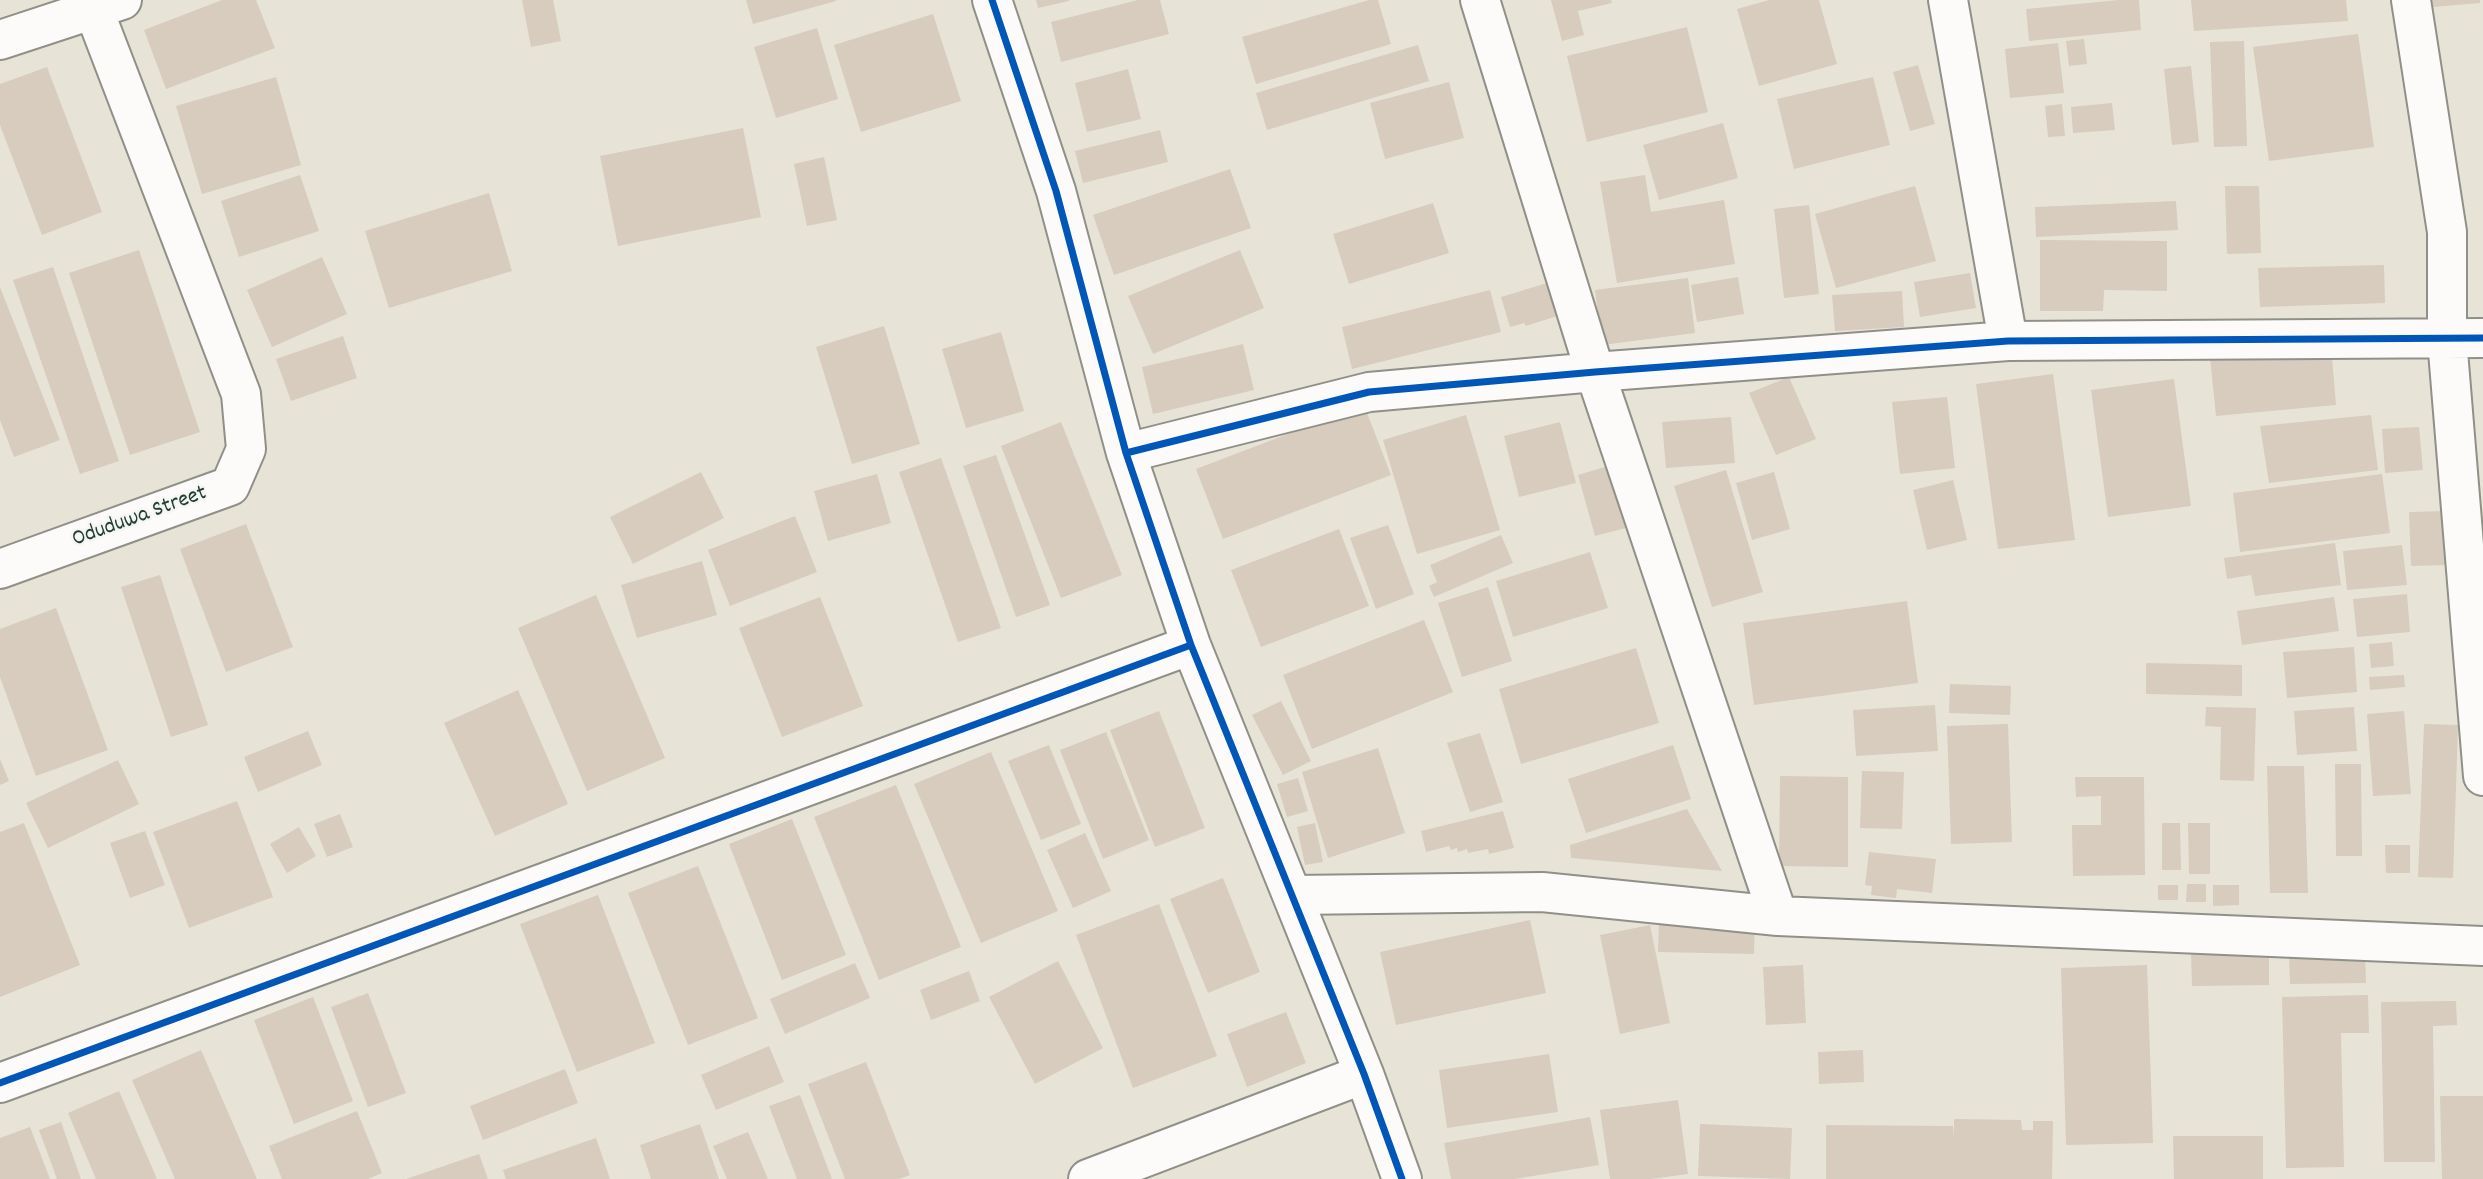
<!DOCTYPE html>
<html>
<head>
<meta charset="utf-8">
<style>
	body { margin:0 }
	canvas { display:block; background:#e8e3d7 }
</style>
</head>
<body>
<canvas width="2483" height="1179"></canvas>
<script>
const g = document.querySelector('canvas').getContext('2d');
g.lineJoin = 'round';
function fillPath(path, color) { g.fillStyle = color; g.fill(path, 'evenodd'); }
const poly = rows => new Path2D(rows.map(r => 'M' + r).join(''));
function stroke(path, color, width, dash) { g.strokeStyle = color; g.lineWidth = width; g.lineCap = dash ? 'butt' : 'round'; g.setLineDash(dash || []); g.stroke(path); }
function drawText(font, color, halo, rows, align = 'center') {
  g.font = font + ' Dekko,sans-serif'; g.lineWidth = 5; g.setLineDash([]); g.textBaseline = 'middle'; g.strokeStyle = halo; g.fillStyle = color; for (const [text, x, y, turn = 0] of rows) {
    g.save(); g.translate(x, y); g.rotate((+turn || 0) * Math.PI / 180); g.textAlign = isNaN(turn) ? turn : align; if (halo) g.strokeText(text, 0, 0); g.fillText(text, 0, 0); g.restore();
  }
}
fillPath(poly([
	[222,0,256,0,275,48,166,89,144,30],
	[522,0,553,0,561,41,531,47],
	[746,0,836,0,836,1,753,24],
	[1036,0,1069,0,1069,1,1038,8],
	[1138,0,1160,0,1169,34,1061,62,1051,22],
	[1369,0,1378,0,1391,44,1256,84,1242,37],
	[1551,0,1611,0,1612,3,1578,11,1584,35,1562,41],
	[1769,0,1819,0,1837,64,1759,86,1737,9],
	[2119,0,2139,0,2141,30,2029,41,2026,9],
	[2191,0,2346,0,2348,21,2194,31],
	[2432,0,2480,0,2480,3,2433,7],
	[933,14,961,101,861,132,834,45],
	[1687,27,1708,112,1587,142,1567,56],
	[817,28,838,99,776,118,754,47],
	[2358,34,2374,147,2269,161,2253,47],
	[2084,39,2087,64,2069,66,2066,41],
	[2244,41,2247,146,2214,147,2210,42],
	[2058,43,2064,93,2010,98,2005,49],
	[1418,45,1429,81,1267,130,1256,93],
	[1918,65,1935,124,1910,131,1893,72],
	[2191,66,2199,142,2172,145,2164,69],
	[47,67,102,212,42,235,0,125,0,84],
	[1128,69,1141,119,1087,132,1075,83],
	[276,77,301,165,202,194,176,106],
	[1873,77,1890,145,1794,169,1777,99],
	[1449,82,1464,138,1385,159,1370,103],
	[2112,103,2115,130,2073,133,2071,107],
	[2062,104,2065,136,2048,137,2045,106],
	[1723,123,1738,178,1659,200,1643,145],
	[743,128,761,217,618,246,600,156],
	[1160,130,1168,162,1083,183,1075,151],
	[824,157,837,220,807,226,794,164],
	[1230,169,1251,228,1114,275,1093,215],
	[300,175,319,231,239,257,221,201],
	[1645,175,1651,212,1724,200,1735,264,1617,283,1600,182],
	[1915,186,1936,261,1836,288,1815,214],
	[2225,186,2259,186,2261,253,2227,254],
	[489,193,512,271,389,308,365,231],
	[2176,201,2178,230,2036,237,2035,207],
	[1433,203,1449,253,1349,284,1333,234],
	[1809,205,1819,294,1784,298,1774,209],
	[2040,240,2167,241,2167,291,2104,290,2103,311,2040,311],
	[139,250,200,432,130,455,69,273],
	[1240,250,1264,308,1153,354,1128,296],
	[322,257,347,314,272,347,247,290],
	[2384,265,2385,303,2260,307,2258,268],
	[53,267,119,461,80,474,13,280],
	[1970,273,1976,308,1920,317,1914,282],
	[1738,277,1744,314,1697,322,1691,285],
	[1688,278,1695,333,1602,345,1595,290],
	[1547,283,1557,316,1526,326,1524,323,1510,327,1501,297],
	[0,287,60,440,14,457,0,420],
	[1490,290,1501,332,1352,369,1342,327],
	[1902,291,1904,327,1835,331,1832,295],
	[884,326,920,444,852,464,816,347],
	[1001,332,1024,411,966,428,942,349],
	[343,336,357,378,291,401,276,359],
	[1243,344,1254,390,1153,414,1142,367],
	[2331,345,2336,405,2216,416,2210,357],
	[2053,374,2075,540,1998,549,1976,384],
	[1789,377,1816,439,1776,455,1749,393],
	[2174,379,2191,506,2108,517,2091,390],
	[1947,397,1955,468,1900,474,1892,402],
	[1364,405,1391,475,1223,539,1196,469],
	[1466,415,1500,530,1417,554,1383,440],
	[2371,415,2378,470,2269,483,2260,426],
	[1731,417,1735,463,1666,468,1662,422],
	[1061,422,1122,575,1061,598,1001,446],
	[1560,422,1576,483,1519,497,1504,436],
	[2419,427,2423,470,2385,473,2382,429],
	[996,455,1050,605,1016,617,963,466],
	[941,458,1001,628,958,642,899,472],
	[1608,466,1626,528,1595,536,1578,475],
	[1726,470,1763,592,1712,607,1674,486],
	[701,472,724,518,633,564,610,517],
	[1774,472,1790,529,1752,540,1736,483],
	[877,474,891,523,828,541,814,491],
	[2382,474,2390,533,2240,552,2233,493],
	[1953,480,1967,540,1927,550,1913,490],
	[2447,511,2448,565,2411,566,2409,512],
	[795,516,817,572,730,606,708,550],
	[246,524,293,647,226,672,180,549],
	[1388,525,1414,594,1376,609,1350,538],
	[1339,529,1369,606,1261,647,1231,570],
	[1501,535,1513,563,1434,597,1429,586,1437,582,1430,565],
	[2335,543,2341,585,2255,596,2251,575,2227,579,2224,558],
	[2402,545,2407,585,2347,590,2343,551],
	[1590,552,1608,608,1513,637,1496,581],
	[702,561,717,615,637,638,621,585],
	[160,575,208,725,171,737,121,587],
	[1488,587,1512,661,1462,677,1438,603],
	[2407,594,2410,632,2357,637,2353,599],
	[596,595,665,758,587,791,518,628],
	[820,597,863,706,782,737,739,628],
	[2334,597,2339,631,2242,645,2237,611],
	[1907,601,1918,683,1754,705,1743,623],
	[56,608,108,750,36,776,0,677,0,629],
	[1424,620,1453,692,1312,749,1283,675],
	[2392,642,2394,666,2371,668,2369,644],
	[2354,647,2357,692,2287,698,2283,652],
	[1636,648,1659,723,1521,764,1499,689],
	[2146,663,2242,665,2242,696,2146,694],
	[2404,675,2405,687,2370,690,2369,677],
	[1950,684,2011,686,2010,715,1949,713],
	[518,690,568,804,495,836,444,723],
	[1281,701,1311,761,1283,775,1252,715],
	[1935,705,1938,751,1856,756,1853,710],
	[2206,707,2256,708,2254,781,2220,780,2221,727,2205,726],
	[2354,707,2357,751,2297,755,2294,711],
	[1159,711,1205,828,1155,847,1110,730],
	[2404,711,2411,794,2373,796,2367,714],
	[2008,724,2012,842,1951,844,1947,726],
	[2424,724,2458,725,2453,878,2418,877],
	[308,731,322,765,258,792,244,757],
	[1106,732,1149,840,1103,859,1060,750],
	[1480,733,1503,802,1470,812,1447,743],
	[1049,745,1081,824,1041,840,1008,761],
	[1673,745,1691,799,1586,833,1568,779],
	[1378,748,1405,833,1328,858,1302,772],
	[991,752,1058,911,981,943,914,784],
	[0,759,9,781,0,785],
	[118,760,139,804,48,848,26,803],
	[2335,764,2361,764,2362,856,2336,856],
	[2267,766,2304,766,2308,893,2270,893],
	[1862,771,1904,772,1902,829,1860,828],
	[1780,776,1848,777,1848,867,1779,866],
	[2075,777,2144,777,2145,875,2073,876,2072,825,2101,825,2101,796,2076,797],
	[1298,778,1308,811,1287,817,1277,784],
	[896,785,961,947,879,980,814,817],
	[237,801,273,897,189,928,153,832],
	[1687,809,1722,871,1571,858,1570,845],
	[1503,811,1514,848,1489,854,1488,849,1468,853,1467,849,1458,852,1457,848,1451,850,1449,846,1426,852,1421,831],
	[340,814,353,847,327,857,314,824],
	[792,819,846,955,782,980,729,844],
	[24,823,80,965,0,997,0,832],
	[1315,823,1323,862,1305,865,1297,827],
	[2162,823,2180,823,2181,870,2162,870],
	[2188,823,2210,823,2210,874,2189,874],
	[299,827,316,856,287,873,270,844],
	[145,831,165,885,130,898,110,843],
	[1085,833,1111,891,1073,908,1047,850],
	[2385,845,2410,845,2410,873,2386,873],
	[1869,852,1936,859,1932,893,1897,889,1896,898,1871,895,1872,886,1865,885],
	[698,866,758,1018,688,1045,628,893],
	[1223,878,1260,972,1208,993,1170,899],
	[2187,884,2206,884,2206,902,2186,902],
	[2158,885,2178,885,2178,900,2158,900],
	[2213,885,2239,885,2239,905,2213,906],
	[598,895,655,1043,577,1072,520,924],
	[1159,904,1217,1056,1133,1088,1076,935],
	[1659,919,1755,921,1754,954,1658,952],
	[1530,920,1546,993,1396,1025,1380,952],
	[1650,925,1670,1023,1620,1034,1600,935],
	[2269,951,2269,985,2192,986,2191,952],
	[2365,953,2366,983,2290,984,2289,955],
	[1058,961,1103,1048,1035,1084,989,997],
	[855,963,870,998,785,1034,770,999],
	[1803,965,1806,1023,1766,1025,1763,967],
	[2147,965,2153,1143,2066,1145,2061,968],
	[969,971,980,1001,931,1020,920,990],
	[368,993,406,1093,368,1107,331,1007],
	[2368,995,2369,1033,2341,1033,2344,1167,2286,1168,2282,997],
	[313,997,353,1101,294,1124,254,1020],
	[2456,1001,2457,1025,2433,1026,2435,1162,2384,1162,2381,1002],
	[1286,1012,1306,1063,1247,1087,1227,1034],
	[769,1046,784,1082,716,1110,701,1075],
	[201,1050,257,1179,175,1179,132,1080],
	[1863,1050,1864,1082,1819,1084,1818,1052],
	[1549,1054,1558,1112,1447,1128,1439,1070],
	[866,1062,910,1175,899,1179,845,1179,808,1084],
	[565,1069,578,1103,483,1140,470,1106],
	[119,1091,157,1179,96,1179,68,1113],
	[800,1095,832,1179,797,1179,769,1106],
	[2440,1096,2483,1096,2483,1179,2442,1179],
	[1678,1100,1688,1174,1651,1179,1610,1179,1600,1110],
	[357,1111,382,1173,368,1179,282,1179,269,1146],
	[1590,1117,1599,1165,1515,1179,1451,1179,1444,1143],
	[1954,1119,2021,1120,2022,1130,2033,1130,2033,1121,2053,1121,2052,1179,1826,1179,1826,1125,1953,1126,1954,1137],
	[61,1122,81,1179,57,1179,39,1130],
	[700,1124,719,1179,651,1179,640,1145],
	[1700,1124,1792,1128,1790,1179,1698,1176],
	[30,1127,50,1179,0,1179,0,1138],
	[748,1132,768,1179,727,1179,713,1146],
	[2173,1136,2263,1136,2263,1179,2174,1179],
	[596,1138,610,1179,506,1179,503,1170],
	[479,1154,488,1179,406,1179]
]), '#d7ccbe');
const minor = poly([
	[992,0,1056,191,1126,453,1191,645,1364,1074,1402,1179],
	[1480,0,1595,372,1778,916],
	[1948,0,2008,341],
	[2411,0,2447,232,2447,339,2483,776],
	[0,40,122,0],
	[1126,453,1369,392,1595,372,2008,341,2483,338],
	[0,569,230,486,246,449,241,394,93,8],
	[1293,895,1542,892,1778,916,2483,946],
	[0,1083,1191,645],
	[1088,1179,1364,1074]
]);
stroke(minor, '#8f9189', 42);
stroke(minor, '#fcfbf9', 38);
stroke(poly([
	[992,0,1056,191,1126,453,1191,645,1364,1074,1402,1179],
	[1126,453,1369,392,1595,372,2008,341,2483,338],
	[0,1083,1191,645]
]), '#0057b8', 7);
drawText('23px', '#1f3d34', '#f6f6f2', [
	["Oduduwa Street",140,518,-20]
]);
</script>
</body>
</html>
